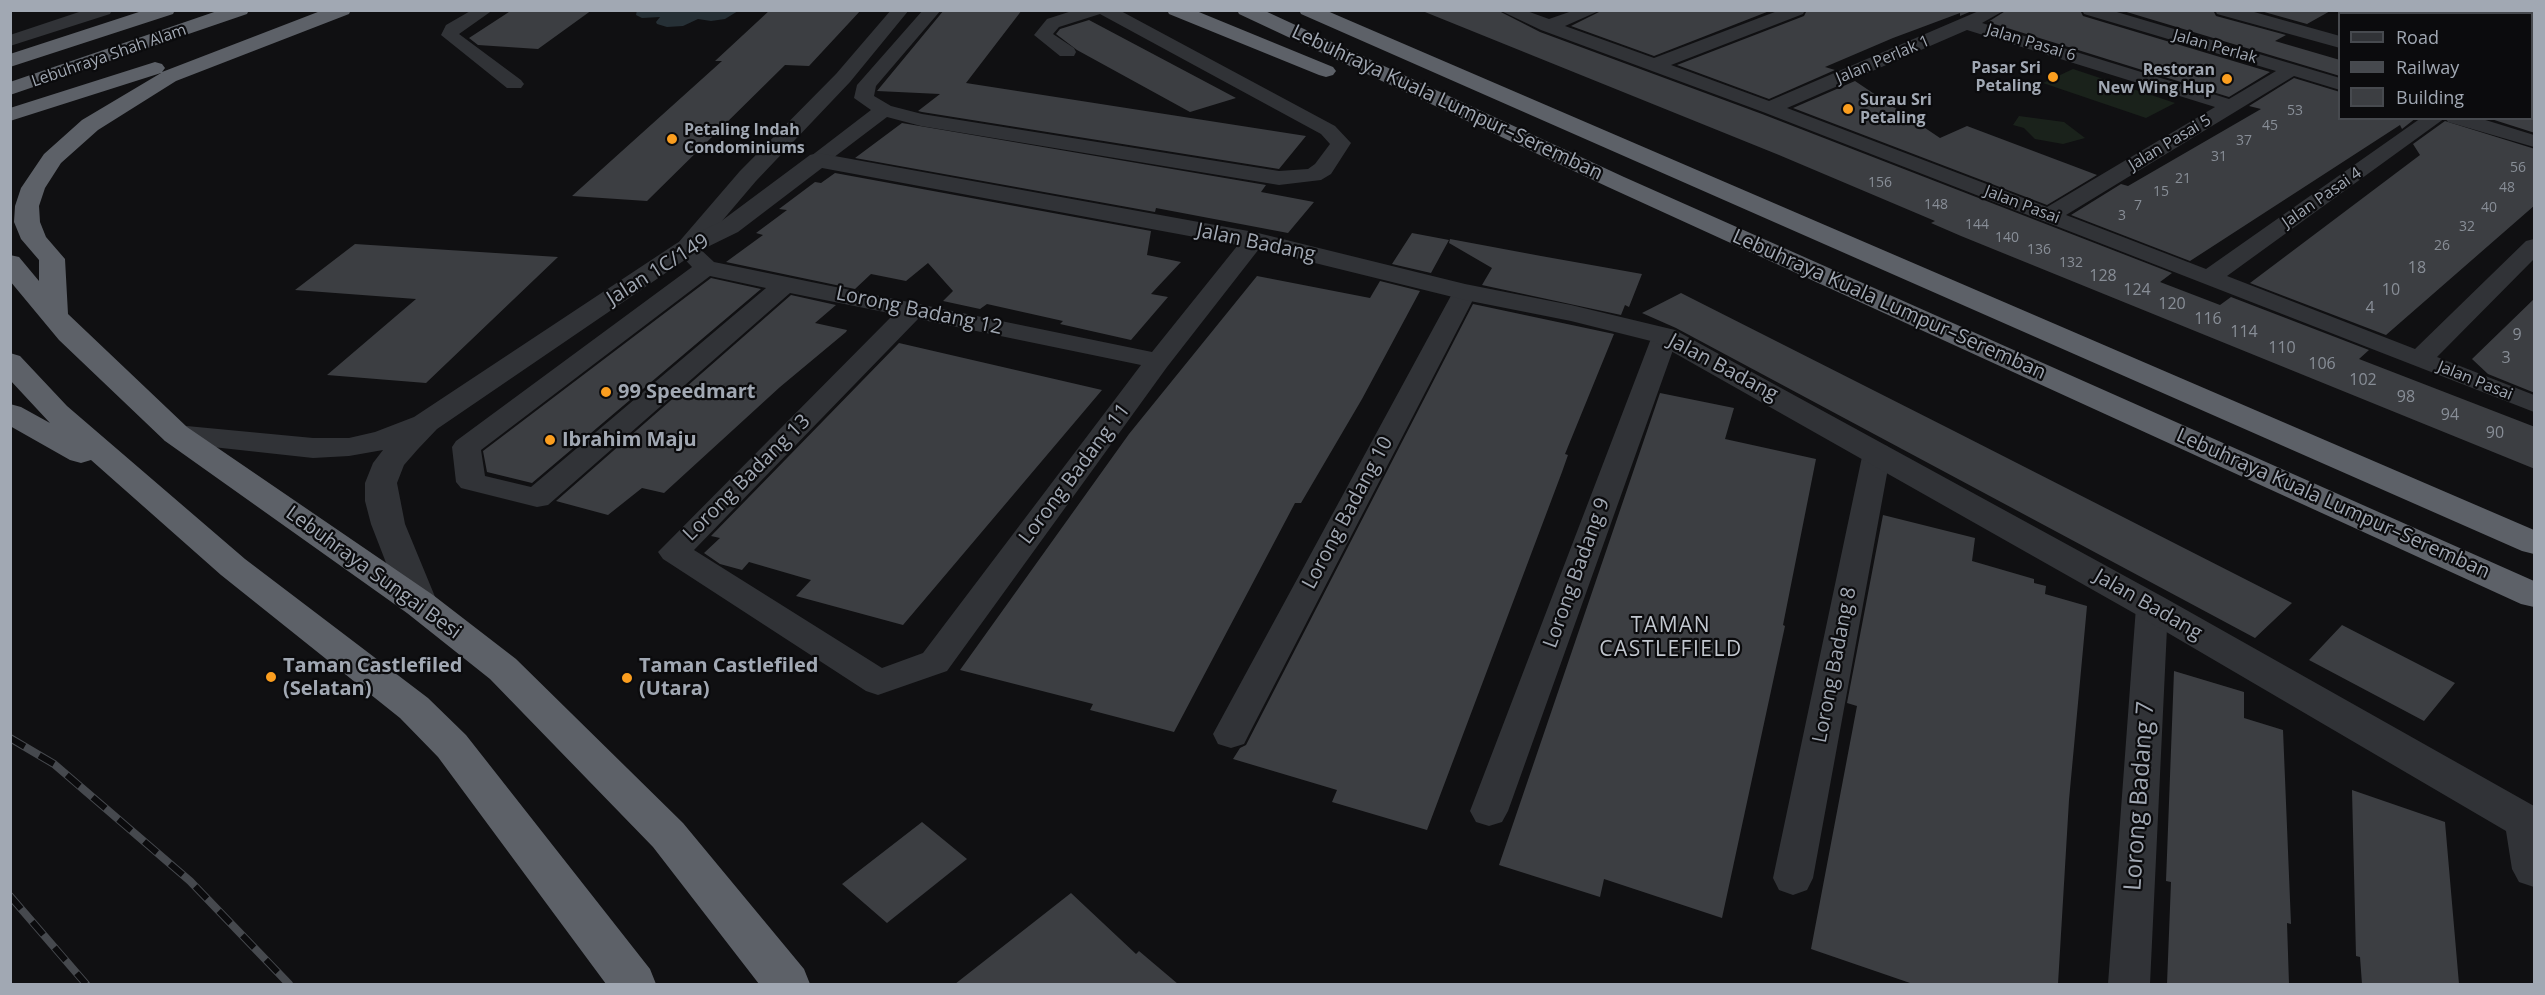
<!DOCTYPE html>
<html>
<head>
<meta charset="utf-8">
<style>
	body { margin:0 }
	#map { position:relative; width:2545px; height:995px; overflow:hidden; background:#101012; font-family:"Open Sans",sans-serif }
	canvas { display:block }
	.frame { position:absolute; inset:0; border:12px solid #a1a8b3; pointer-events:none }
	.legend { position:absolute; left:2338px; top:12px; width:195px; height:108px; box-sizing:border-box; background:#0b0b0d; border:2px solid #474a4f; margin:0; padding:8px 10px; list-style:none; font-size:18px; color:#a1a8b3 }
	.legend li { display:flex; align-items:center; gap:12px; height:30px }
	.legend b { width:30px; border:2px solid #474a4f }
</style>
</head>
<body>
<div id="map">
<canvas width="2545" height="995"></canvas>
<div class="frame"></div>
<ul class="legend">
<li><b style="height:8px;background:#313337"></b>Road</li>
<li><b style="height:8px;background:#46494e"></b>Railway</li>
<li><b style="height:16px;background:#3c3e42"></b>Building</li>
</ul>
</div>
<script>
const g = document.querySelector('canvas').getContext('2d');
g.lineJoin = 'round';
function fillPath(path, color) { g.fillStyle = color; g.fill(path, 'evenodd'); }
const poly = rows => new Path2D(rows.map(r => 'M' + r).join(''));
function stroke(path, color, width, dash) { g.strokeStyle = color; g.lineWidth = width; g.lineCap = dash ? 'butt' : 'round'; g.setLineDash(dash || []); g.stroke(path); }
function drawText(font, color, halo, rows, align = 'center') {
  g.font = font + ' "Open Sans",sans-serif'; g.lineWidth = 4.5; g.setLineDash([]); g.textBaseline = 'middle'; g.strokeStyle = halo; g.fillStyle = color; for (const [text, x, y, turn = 0] of rows) {
    g.save(); g.translate(x, y); g.rotate((+turn || 0) * Math.PI / 180); g.textAlign = isNaN(turn) ? turn : align; if (halo) g.strokeText(text, 0, 0); g.fillText(text, 0, 0); g.restore();
  }
}
fillPath(poly([
	[2073,69,2175,103,2146,118,2043,83],
	[2019,116,2064,122,2085,138,2063,144,2035,139,2024,128,2013,125]
]), '#1a221b');
fillPath(poly([
	[637,10,738,10,738,11,725,19,711,21,698,19,683,26,667,27,657,24,656,22,660,17,642,18,636,15]
]), '#263036');
fillPath(poly([
	[512,10,592,10,538,49,478,45,469,38],
	[770,10,861,10,809,66,785,65,647,201,572,196,722,61,715,61],
	[944,10,1022,10,966,83,1306,136,1279,169,922,112,918,111,940,94,877,91],
	[1420,10,1497,10,1540,32,1762,114,2172,273,2160,282,2220,305,2231,297,2369,350,2359,359,2535,427,2535,469,1961,236,1931,223,1935,221,1779,155],
	[1603,10,1772,10,1654,56,1571,26],
	[1807,10,1974,10,1960,16,1960,13,1893,38,1825,67,1835,70,1769,99,1677,65,1804,16],
	[2007,10,2080,10,2083,16,2270,72,2229,97,1988,22],
	[2120,10,2213,10,2216,16,2286,35,2275,41,2340,60,2340,76],
	[2257,10,2332,10,2307,24],
	[1089,20,1236,98,1190,112,1077,50,1056,34,1060,29],
	[2294,78,2340,92,2340,118,2416,118,2402,129,2400,125,2190,261,2071,215,2121,184,2128,186,2261,109,2249,106],
	[1855,81,1940,138,1967,126,2097,175,2047,205,1793,108],
	[2488,118,2535,118,2535,133],
	[2445,121,2535,149,2535,205,2386,335,2250,283,2420,155,2413,144],
	[902,123,1266,185,1261,192,1314,202,1288,233,1156,208,1155,212,855,158],
	[835,173,1151,231,1147,255,1181,262,1151,294,1168,297,1131,340,1060,324,1063,321,987,304,980,309,943,301,953,291,928,263,906,281,871,274,855,289,726,262,763,235,756,233,787,210,779,209,815,182,821,183],
	[1412,233,1449,240,1431,273,1392,264],
	[1450,239,1541,256,1642,274,1629,307,1625,305,1621,315,1482,285,1492,268,1449,243],
	[355,244,558,257,426,383,327,375,416,299,295,290],
	[1257,276,1370,298,1380,281,1420,291,1362,399,1301,503,1295,503,1174,732,1090,710,1093,704,960,670,1129,434],
	[711,278,761,289,532,483,487,472,483,451],
	[1681,293,1954,431,2292,603,2255,638,1676,328,1642,313],
	[791,295,836,305,815,323,847,330,846,332,780,387,664,493,642,488,608,515,556,501],
	[2535,298,2535,393,2488,374,2472,359],
	[1473,304,1614,334,1565,454,1568,455,1562,472,1427,830,1332,802,1337,790,1233,759,1240,748,1246,745],
	[899,343,1102,390,903,625,796,596,811,580,749,562,742,570,720,564,704,553,720,538,711,536],
	[1660,393,1734,408,1725,439,1816,459,1783,625,1785,626,1722,918,1604,879,1600,897,1499,865],
	[1883,515,1975,538,1972,561,2034,579,2034,583,2046,586,2045,594,2087,606,2069,800,2058,984,1913,984,1811,949,1857,706,1847,703],
	[2342,625,2379,644,2455,683,2424,721,2309,660],
	[2174,671,2244,692,2244,718,2283,730,2291,924,2287,923,2289,984,2167,984,2171,882,2166,881],
	[2352,790,2445,822,2459,984,2362,984,2360,957,2356,956],
	[922,822,967,859,887,923,842,884],
	[1071,893,1136,954,1139,951,1178,984,955,984]
]), '#3c3e42');
fillPath(poly([
	[85,10,112,10,110,14,10,46,10,35,85,10],
	[472,10,493,10,459,34,521,80,524,84,521,88,507,88,441,35,446,25,472,10],
	[891,10,909,10,850,82,756,181,699,248,714,262,1152,352,1246,235,1254,233,1262,235,1266,240,1167,367,947,671,878,695,866,691,663,559,658,552,894,314,790,293,548,505,537,507,461,488,456,482,452,447,456,441,692,267,674,248,678,243,740,171,836,74,891,10],
	[710,276,766,288,531,487,485,476,481,450,710,276],
	[918,319,1141,365,923,653,882,668,694,550,918,319],
	[923,10,941,10,876,86,874,96,891,106,922,114,1279,171,1308,169,1315,164,1330,144,1321,134,1100,14,1059,27,1053,34,1074,48,1076,52,1074,56,1060,56,1034,35,1047,19,1075,10,1119,10,1335,126,1351,143,1331,174,1321,180,1279,185,921,126,887,117,825,164,811,164,807,160,811,156,871,110,854,98,857,85,923,10],
	[1499,10,1524,10,1549,19,1575,10,1601,10,1565,26,1654,58,1780,10,1805,10,1803,14,1671,65,1769,101,1981,10,2005,10,1982,23,2229,99,2276,71,2084,14,2082,10,2110,10,2340,78,2340,90,2294,76,2066,215,2206,269,2421,118,2445,118,2227,276,2415,349,2526,241,2534,239,2534,259,2437,357,2534,395,2534,412,1763,112,1541,30,1499,10],
	[1967,30,2215,107,2047,207,1787,108,1967,30],
	[2385,10,2410,10,2412,14,2387,14,2385,10],
	[2532,41,2534,41,2534,52,2532,52,2532,41],
	[2445,118,2479,118,2534,135,2534,147,2448,122,2445,118],
	[1465,285,1474,287,1477,292,1249,734,1244,744,1231,748,1218,744,1213,734,1453,292,1456,287,1465,285],
	[1665,328,1674,331,1678,336,1508,811,1502,822,1489,826,1476,822,1470,811,1652,336,1656,331,1665,328],
	[1877,443,1887,446,1891,452,1813,878,1807,890,1793,895,1779,890,1773,878,1863,452,1867,446,1877,443],
	[2152,596,2164,599,2168,607,2150,984,2108,984,2136,607,2140,599,2152,596]
]), '#313337');
fillPath(poly([
	[2215,10,2247,10,2340,36,2340,48,2217,14,2215,10],
	[2532,89,2534,89,2534,102,2532,102,2532,89],
	[818,153,1254,232,1465,284,1571,305,1675,330,2165,598,2534,806,2534,887,2519,882,2512,869,2506,831,2139,616,1655,342,1571,321,1465,300,1254,248,822,168,738,232,695,253,437,429,418,449,404,465,397,483,405,524,438,604,433,613,420,616,407,613,402,604,371,524,365,501,365,483,373,463,383,450,349,456,313,458,176,443,165,441,160,434,165,427,176,425,313,438,349,438,375,432,414,417,677,243,720,222,810,155,818,153]
]), '#313337');
fillPath(poly([
	[145,10,175,10,173,14,10,67,10,54,145,10],
	[220,10,249,10,247,14,10,95,10,82,220,10],
	[323,10,351,10,349,14,176,81,98,130,61,163,45,188,39,206,40,222,46,237,65,259,68,314,187,427,433,595,516,659,683,823,804,969,810,984,759,984,653,847,490,679,407,613,165,441,59,340,10,281,10,255,19,257,39,281,39,260,21,239,14,222,15,206,21,188,44,154,82,120,161,73,10,121,10,108,155,62,162,64,165,68,162,72,323,10],
	[1167,10,1194,10,1333,67,1336,71,1333,75,1326,77,1319,75,1169,14,1167,10],
	[1237,10,1263,10,1624,177,2534,581,2534,607,2521,604,1608,187,1239,14,1237,10],
	[1299,10,1325,10,2534,530,2534,554,2522,551,1301,14,1299,10],
	[10,353,20,356,67,406,245,559,428,698,466,735,650,969,656,984,606,984,438,757,400,718,221,575,91,460,81,463,70,460,10,426,10,404,21,407,50,423,10,380,10,353]
]), '#5d6168');
const rail = poly([
	[10,738,54,764,190,881,289,984],
	[10,896,86,984]
]);
stroke(rail, '#46494e', 8);
stroke(rail, '#0b0b0d', 6, [17]);
for (const [x, y, r, color] of [
	[2053,77,6,"#fb9e1f"],
	[2227,79,6,"#fb9e1f"],
	[1848,109,6,"#fb9e1f"],
	[672,139,6,"#fb9e1f"],
	[606,392,6,"#fb9e1f"],
	[550,440,6,"#fb9e1f"],
	[271,677,6,"#fb9e1f"],
	[627,678,6,"#fb9e1f"]
]) { const dot = new Path2D(); dot.arc(x, y, r, 0, 2 * Math.PI); g.fillStyle = color; g.fill(dot); stroke(dot, '#0b0b0d', 2); }
drawText('14px', '#888e97', null, [
	["53",2295,111],
	["45",2270,126],
	["37",2244,141],
	["31",2219,157],
	["56",2518,168],
	["21",2183,179],
	["156",1880,183],
	["48",2507,188],
	["15",2161,192],
	["148",1936,205],
	["7",2138,206],
	["40",2489,208],
	["3",2122,216],
	["144",1977,225],
	["32",2467,227],
	["140",2007,238],
	["26",2442,246],
	["136",2039,250],
	["132",2071,263]
]);
drawText('16px', '#a1a8b3', '#0b0b0d', [
	["Jalan Pasai 6",2031,43,17],
	["Jalan Perlak",2215,47,16],
	["Lebuhraya Shah Alam",109,56,-19],
	["Jalan Perlak 1",1883,60,-23],
	["Jalan Pasai 5",2170,143,-31],
	["Jalan Pasai 4",2322,198,-35],
	["Jalan Pasai",2022,205,21],
	["Jalan Pasai",2475,381,22]
]);
drawText('bold 16px', '#a1a8b3', '#0b0b0d', [
	["Pasar Sri",2041,68],
	["Petaling",2041,86],
	["Restoran",2215,70],
	["New Wing Hup",2215,88],
	["Surau Sri",1860,100,"left"],
	["Petaling",1860,118,"left"],
	["Petaling Indah",684,130,"left"],
	["Condominiums",684,148,"left"]
], 'right');
drawText('16px', '#888e97', null, [
	["18",2417,268],
	["128",2103,276],
	["124",2137,290],
	["10",2391,290],
	["120",2172,304],
	["4",2370,308],
	["116",2208,319],
	["114",2244,332],
	["9",2517,335],
	["110",2282,348],
	["3",2506,358],
	["106",2322,364],
	["102",2363,380],
	["98",2406,397],
	["94",2450,415],
	["90",2495,433]
]);
drawText('20px', '#a1a8b3', '#0b0b0d', [
	["Lebuhraya Kuala Lumpur–Seremban",1447,103,25],
	["Jalan Badang",1256,243,12],
	["Jalan 1C/149",658,270,-32],
	["Lebuhraya Kuala Lumpur–Seremban",1889,305,24],
	["Lorong Badang 12",919,311,12],
	["Jalan Badang",1723,368,28],
	["Lorong Badang 11",1075,474,-53],
	["Lorong Badang 13",747,478,-45],
	["Lebuhraya Kuala Lumpur–Seremban",2333,504,24],
	["Lorong Badang 10",1348,513,-62],
	["Lebuhraya Sungai Besi",373,573,36],
	["Lorong Badang 9",1577,573,-70],
	["Jalan Badang",2148,605,30],
	["Lorong Badang 8",1835,665,-79]
]);
drawText('bold 20px', '#a1a8b3', '#0b0b0d', [
	["99 Speedmart",618,392],
	["Ibrahim Maju",562,440],
	["Taman Castlefiled",283,666],
	["(Selatan)",283,689],
	["Taman Castlefiled",639,666],
	["(Utara)",639,689]
], 'left');
g.letterSpacing = '1.5px';
drawText('21px', '#c2c7cf', '#0b0b0d', [
	["TAMAN",1671,626],
	["CASTLEFIELD",1671,650]
]);
g.letterSpacing = '0px';
drawText('24px', '#a1a8b3', '#0b0b0d', [
	["Lorong Badang 7",2140,796,-86]
]);
</script>
</body>
</html>
